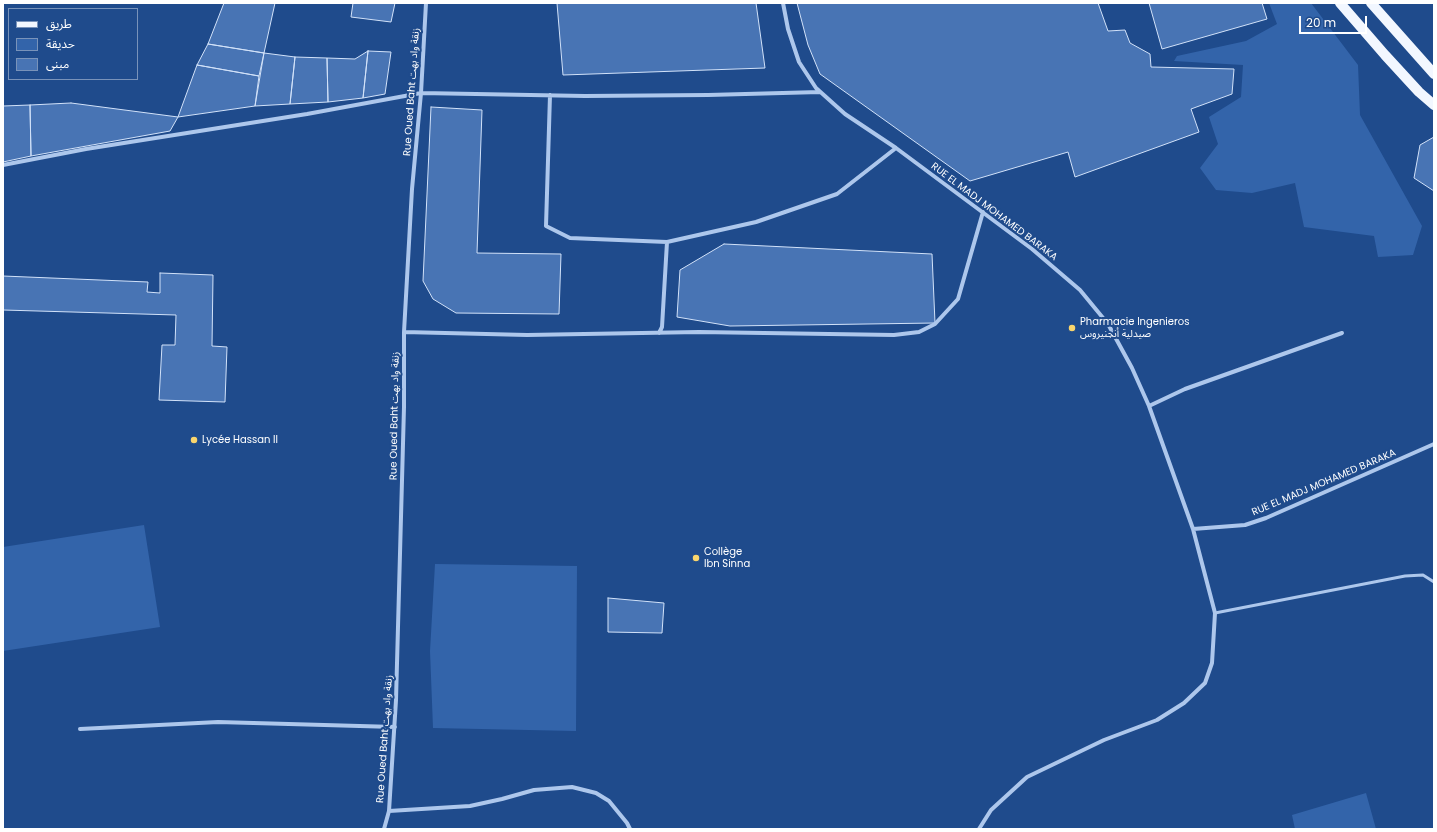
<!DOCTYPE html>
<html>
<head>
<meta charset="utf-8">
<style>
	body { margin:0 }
	#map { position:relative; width:1437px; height:832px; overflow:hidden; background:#1f4b8c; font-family:Poppins,"Noto Sans Arabic",sans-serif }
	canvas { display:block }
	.frame { position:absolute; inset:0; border:4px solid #fff; pointer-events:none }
	.legend { position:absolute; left:8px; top:8px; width:130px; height:72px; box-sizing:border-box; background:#1f4b8c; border:1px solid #7993ba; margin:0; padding:5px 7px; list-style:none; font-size:12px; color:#fff }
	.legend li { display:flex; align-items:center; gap:8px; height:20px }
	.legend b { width:20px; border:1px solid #7993ba }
	.scale { position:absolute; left:1299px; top:16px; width:68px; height:18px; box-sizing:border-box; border:2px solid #fff; border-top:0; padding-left:5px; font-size:12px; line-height:14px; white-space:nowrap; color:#fff; -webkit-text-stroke:3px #1f4b8c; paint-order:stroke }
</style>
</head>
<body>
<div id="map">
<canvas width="1437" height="832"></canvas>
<div class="frame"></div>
<ul class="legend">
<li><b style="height:5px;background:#f2f7ff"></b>طريق</li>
<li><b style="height:11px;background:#3364aa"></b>حديقة</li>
<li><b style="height:11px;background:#4874b4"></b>مبنى</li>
</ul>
<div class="scale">20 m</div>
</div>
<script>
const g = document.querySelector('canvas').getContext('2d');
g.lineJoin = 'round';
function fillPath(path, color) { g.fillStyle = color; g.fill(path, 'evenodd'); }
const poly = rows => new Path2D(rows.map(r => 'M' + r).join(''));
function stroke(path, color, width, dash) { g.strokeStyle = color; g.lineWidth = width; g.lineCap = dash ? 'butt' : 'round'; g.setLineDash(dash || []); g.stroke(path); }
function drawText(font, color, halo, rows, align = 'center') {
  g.font = font + ' Poppins,"Noto Sans Arabic",sans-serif'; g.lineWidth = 4; g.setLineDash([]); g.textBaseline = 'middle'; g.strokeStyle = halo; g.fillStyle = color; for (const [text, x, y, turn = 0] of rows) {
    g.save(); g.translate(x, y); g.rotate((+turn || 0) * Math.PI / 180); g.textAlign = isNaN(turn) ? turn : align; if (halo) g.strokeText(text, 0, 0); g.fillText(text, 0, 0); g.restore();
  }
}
fillPath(poly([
	[1269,3,1311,3,1358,65,1360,115,1422,226,1413,255,1378,257,1374,236,1304,227,1295,183,1252,193,1216,190,1200,168,1218,144,1209,117,1241,97,1243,65,1174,61,1177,56,1246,41,1277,24],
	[144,525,160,627,3,651,3,547],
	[435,564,577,566,576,731,433,728,430,651],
	[1366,793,1376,829,1295,829,1292,815]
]), '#3364aa');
const building = poly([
	[224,3,275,3,264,53,208,44,224,3],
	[353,3,395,3,391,22,351,17,353,3],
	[557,3,756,3,765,68,563,75,557,3],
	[797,3,1098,3,1108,31,1125,30,1130,43,1150,54,1151,67,1234,69,1232,94,1191,109,1199,132,1075,177,1068,152,970,181,820,74,808,45,797,3],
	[1149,3,1262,3,1267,19,1162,49,1149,3],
	[208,44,264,53,259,76,197,65,208,44],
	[368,51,363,98,328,102,327,58,355,59,368,51],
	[368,51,391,52,385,94,363,98,368,51],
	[264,53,295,57,290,104,255,106,264,53],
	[295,57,327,58,328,102,290,104,295,57],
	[197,65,259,76,255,106,178,117,197,65],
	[71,103,178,117,170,131,31,156,30,105,71,103],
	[30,105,31,156,3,162,3,106,30,105],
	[431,107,482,110,477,253,561,254,559,314,456,313,433,299,423,281,431,107],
	[1434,137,1434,191,1414,178,1420,145,1434,137],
	[724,244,932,254,935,323,730,326,677,317,680,270,724,244],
	[160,273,213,275,212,346,227,347,225,402,159,400,162,345,175,345,176,315,3,310,3,276,148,282,147,292,160,293,160,273],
	[608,598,664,603,662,633,608,632,608,598]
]);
fillPath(building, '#4874b4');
stroke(building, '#d2e2f9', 1);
stroke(poly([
	[1215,613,1405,576,1423,575,1434,582]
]), '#adc7ec', 3);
stroke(poly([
	[783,3,788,29,799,62,816,88,845,114,896,148,1032,249,1080,290,1108,324,1132,368,1149,406,1193,529,1215,613,1212,663,1205,683,1184,703,1157,720,1104,740,1027,777,991,810,979,829],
	[550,95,546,226,570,238,667,242,756,222,837,194,896,148],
	[3,165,86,149,307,114,421,93,585,96,708,95,820,92],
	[404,332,527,335,699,332,894,335,919,332,935,324,958,299,983,212],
	[659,333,662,327,667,242],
	[1149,406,1185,389,1342,333],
	[1193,529,1245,525,1266,518,1434,444],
	[80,729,218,722,395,727],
	[389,811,470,806,502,799,534,790,572,787,596,793,609,801,627,823,630,829],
	[384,829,389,811,396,700,404,407,404,332,412,189,421,93,426,3]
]), '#adc7ec', 4);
stroke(poly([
	[1340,3,1385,55,1419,92,1434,105],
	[1371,3,1434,74]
]), '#f2f7ff', 10);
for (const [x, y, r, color] of [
	[1072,328,4,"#fad66d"],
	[194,440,4,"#fad66d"],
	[696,558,4,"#fad66d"]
]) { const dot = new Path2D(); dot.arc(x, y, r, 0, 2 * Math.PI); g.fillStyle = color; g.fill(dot); stroke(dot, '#1f4b8c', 1.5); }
drawText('10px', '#fff', '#1f4b8c', [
	["Rue Oued Baht زنقة واد بهت",412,92,-86],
	["RUE EL MADJ MOHAMED BARAKA",994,212,37],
	["Rue Oued Baht زنقة واد بهت",395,416,-89],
	["RUE EL MADJ MOHAMED BARAKA",1324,483,-23],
	["Rue Oued Baht زنقة واد بهت",385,739,-86]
]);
drawText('10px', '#fff', '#1f4b8c', [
	["Pharmacie Ingenieros",1080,322],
	["صيدلية أنجنيروس",1080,334],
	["Lycée Hassan II",202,440],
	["Collège",704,552],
	["Ibn Sinna",704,564]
], 'left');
</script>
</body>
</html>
